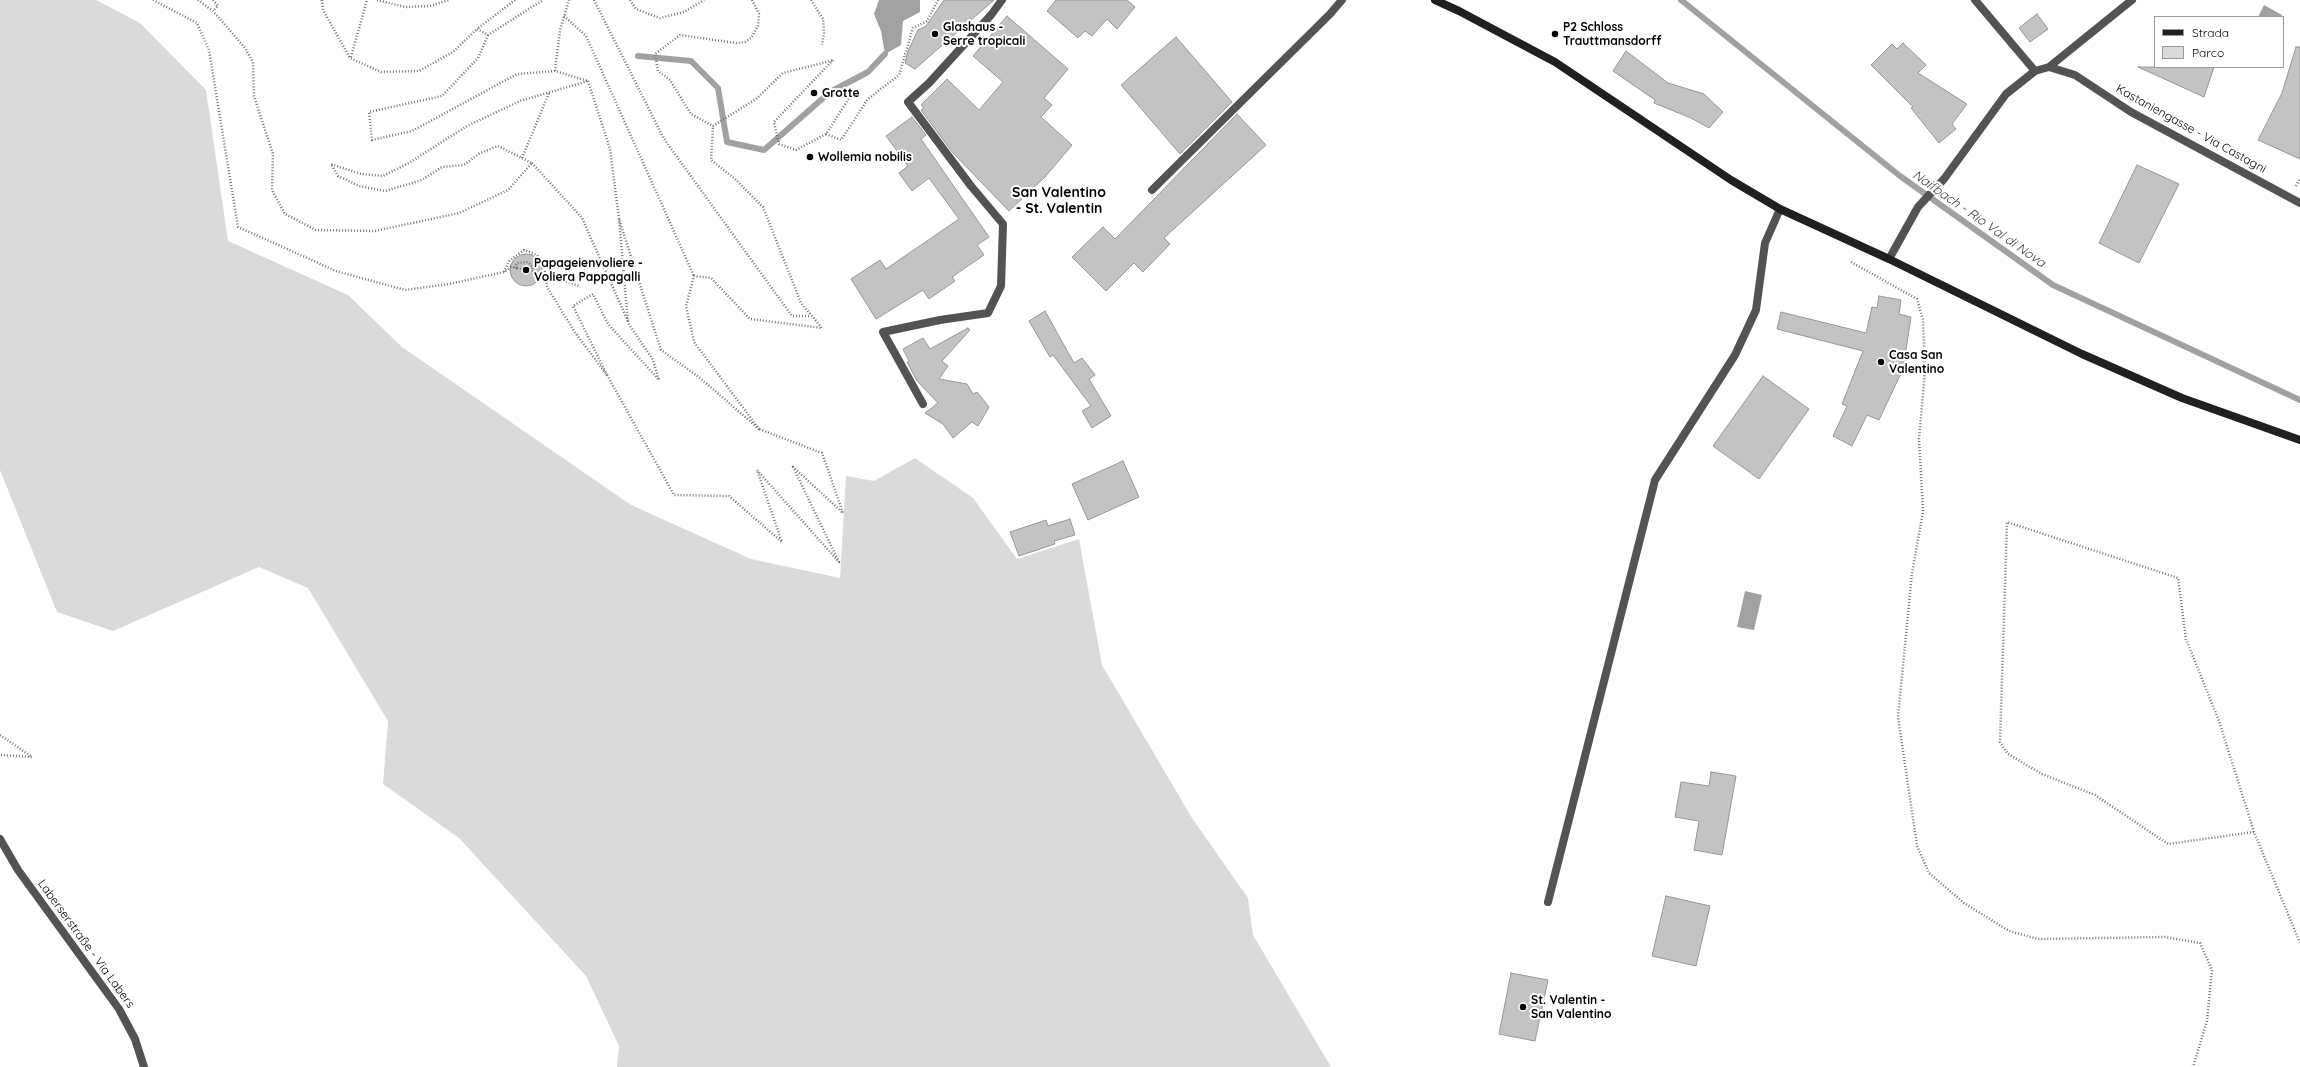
<!DOCTYPE html>
<html>
<head>
<meta charset="utf-8">
<style>
	body { margin:0 }
	#map { position:relative; width:2300px; height:1067px; overflow:hidden; background:#fff; font-family:Quicksand,sans-serif }
	canvas { display:block }
	.legend { position:absolute; left:2154px; top:16px; width:130px; height:52px; box-sizing:border-box; background:#fff; border:1px solid #999; margin:0; padding:5px 7px; list-style:none; font-size:12px; color:#000 }
	.legend li { display:flex; align-items:center; gap:8px; height:20px }
	.legend b { width:20px; border:1px solid #999 }
</style>
</head>
<body>
<div id="map">
<canvas width="2300" height="1067"></canvas>
<ul class="legend">
<li><b style="height:5px;background:#202020"></b>Strada</li>
<li><b style="height:11px;background:#dadada"></b>Parco</li>
</ul>
</div>
<script>
const g = document.querySelector('canvas').getContext('2d');
g.lineJoin = 'round';
function fillPath(path, color) { g.fillStyle = color; g.fill(path, 'evenodd'); }
const poly = rows => new Path2D(rows.map(r => 'M' + r).join(''));
function stroke(path, color, width, dash) { g.strokeStyle = color; g.lineWidth = width; g.lineCap = dash ? 'butt' : 'round'; g.setLineDash(dash || []); g.stroke(path); }
function drawText(font, color, halo, rows, align = 'center') {
  g.font = font + ' Quicksand,sans-serif'; g.lineWidth = 4; g.setLineDash([]); g.textBaseline = 'middle'; g.strokeStyle = halo; g.fillStyle = color; for (const [text, x, y, turn = 0] of rows) {
    g.save(); g.translate(x, y); g.rotate((+turn || 0) * Math.PI / 180); g.textAlign = isNaN(turn) ? turn : align; if (halo) g.strokeText(text, 0, 0); g.fillText(text, 0, 0); g.restore();
  }
}
fillPath(poly([
	[0,0,96,0,140,23,206,90,228,241,348,295,402,347,631,505,751,559,840,578,846,476,874,481,915,458,973,498,1017,559,1079,539,1102,665,1192,818,1248,898,1253,935,1331,1067,617,1067,619,1046,586,976,459,838,383,784,388,721,308,588,259,567,113,631,57,612,0,470]
]), '#dadada');
fillPath(poly([
	[879,0,920,0,920,12,903,21,901,45,885,54,881,31,874,14],
	[2264,5,2282,15,2281,17,2258,17],
	[1745,591,1762,595,1754,630,1737,627]
]), '#a1a1a1');
stroke(poly([
	[1681,0,1900,176,2053,285,2300,400],
	[638,56,691,61,718,88,727,142,764,150,830,92,868,72,885,54]
]), '#a1a1a1', 6);
const building = poly([
	[944,0,994,0,915,69,905,63,908,51,918,30,926,26,944,0],
	[1056,0,1127,0,1135,7,1117,29,1107,19,1092,36,1085,31,1078,38,1047,11,1056,0],
	[2037,14,2048,29,2030,42,2019,28,2037,14],
	[1007,16,1068,69,1044,98,1052,105,1041,117,1072,145,1045,177,1009,211,953,153,921,110,924,108,921,105,947,79,979,110,1003,82,973,56,1007,16],
	[1176,37,1232,102,1180,154,1121,85,1176,37],
	[1903,43,1926,65,1918,73,1967,104,1952,124,1956,129,1939,143,1911,108,1913,107,1871,65,1892,44,1897,49,1903,43],
	[2296,47,2300,47,2300,159,2258,140,2282,93,2296,47],
	[1626,51,1668,83,1704,94,1723,112,1709,128,1691,118,1654,103,1655,100,1613,71,1626,51],
	[2138,67,2214,67,2204,97,2138,67],
	[1237,114,1266,145,1164,238,1170,244,1143,272,1134,263,1106,291,1072,257,1103,227,1115,239,1237,114],
	[912,117,926,135,921,139,989,237,977,245,984,255,952,277,955,281,929,299,923,290,876,319,851,279,880,260,886,269,959,219,929,178,912,191,899,173,908,166,886,136,912,117],
	[2137,165,2179,184,2139,263,2099,243,2137,165],
	'510 270a16 16 0 1 1 32 0a16 16 0 1 1-32 0Z',
	[1879,296,1901,300,1899,314,1911,317,1903,369,1879,420,1867,415,1852,446,1833,436,1847,406,1842,404,1863,351,1777,329,1781,312,1866,333,1872,307,1877,308,1879,296],
	[1045,311,1074,363,1082,358,1095,375,1089,379,1111,416,1092,428,1082,411,1091,406,1053,355,1050,357,1029,321,1045,311],
	[968,328,970,330,942,361,948,366,939,379,967,384,973,394,977,392,989,407,978,426,972,422,953,438,943,424,925,413,938,403,917,381,907,362,909,361,903,349,923,338,930,349,968,328],
	[1763,376,1809,409,1759,479,1713,446,1763,376],
	[1123,461,1139,497,1088,520,1072,484,1123,461],
	[1070,519,1075,535,1054,541,1055,544,1019,556,1010,532,1046,520,1048,526,1070,519],
	[1711,772,1736,776,1722,855,1694,850,1699,821,1675,817,1681,782,1709,786,1711,772],
	[1666,896,1710,906,1696,966,1652,956,1666,896],
	[1511,973,1548,980,1535,1041,1499,1034,1511,973]
]);
fillPath(building, '#c3c3c3');
stroke(building, '#979797', 1);
stroke(poly([
	[153,0,197,23,209,50,238,227,336,271,405,290,449,284,504,272,511,267,517,268],
	[198,0,213,11,245,48,253,62,254,96,273,154,272,190,285,214,316,230,375,231,459,213,508,190,532,163,498,146,480,153,464,165,442,167,422,180,385,191,359,186,338,176,331,164,361,174,383,176,409,163,467,126,520,101,588,81,555,71,517,74,412,131,372,140,369,112,442,96,478,58,488,35],
	[213,0,218,6,213,11],
	[322,0,323,10,350,58,381,72,419,71,453,52,477,29],
	[377,0,405,7,430,6,449,0],
	[515,0,477,29,488,35,543,0],
	[594,0,664,139,792,316,810,316],
	[630,0,636,9,660,18,684,12,704,0],
	[752,0,759,14,758,26,751,38,745,42,736,43,680,35,655,54,658,71,670,80,691,114,713,126,756,99,783,73,834,60],
	[811,0,823,19,824,33,822,45],
	[564,16,586,36,694,276],
	[351,57,367,0],
	[833,60,774,122,779,144,796,150,826,134,853,92],
	[555,71,560,30,569,0],
	[588,81,610,149,619,219],
	[826,134,841,140,868,99,899,75,913,28,927,21,938,0],
	[522,158,549,93],
	[532,163,582,218,628,321],
	[2296,186,2300,178],
	[1851,262,1917,299,1923,320,1925,370,1919,439,1923,512,1912,573,1898,717,1917,846,1929,873,1964,903,2009,931,2038,939,2165,937,2200,943,2212,970,2207,1021,2193,1067],
	[515,268,517,263,528,262,532,266,534,275,546,281],
	[504,272,509,261,524,250,537,255,544,264,547,287,574,331,607,375,573,306,593,294,608,324,659,380,653,360,628,323,619,219,661,350,700,378,759,429,694,342,686,306,694,276,711,278,750,319,822,328,801,303,763,207,735,179,711,160,713,126],
	[607,375,674,495,729,496,782,542,757,470,839,562,793,467,843,513,822,453,759,429],
	[0,735,32,757,0,755],
	[2254,832,2168,844,2095,795,2042,774,2008,754,2000,742,2007,522,2178,578,2186,639,2219,721,2254,832,2300,943]
]), '#757575', 2.5, [1, 2]);
stroke(poly([
	[1152,190,1330,14,1342,0],
	[1548,902,1655,480,1735,355,1756,310,1765,243,1780,209]
]), '#535353', 8);
stroke(poly([
	[1975,0,2035,71],
	[2049,67,2075,75,2131,112,2300,203],
	[1889,259,1918,207,1944,179,2006,94,2035,71,2049,67,2132,0],
	[923,404,883,332,940,320,988,313,1001,286,1003,224,971,186,908,102,929,83,991,15,1002,0],
	[0,839,18,870,119,1009,135,1039,144,1067]
]), '#535353', 8);
stroke(poly([
	[1435,0,1459,11,1555,62,1731,180,1780,209,1889,259,2082,354,2182,398,2300,440]
]), '#202020', 8);
stroke(poly([
	[517,268,541,273,579,286]
]), '#757575', 2.5, [1, 2]);
for (const [x, y, r, color] of [
	[935,34,4,"#000"],
	[1555,34,4,"#000"],
	[814,93,4,"#000"],
	[810,157,4,"#000"],
	[526,270,4,"#000"],
	[1881,362,4,"#000"],
	[1523,1007,4,"#000"]
]) { const dot = new Path2D(); dot.arc(x, y, r, 0, 2 * Math.PI); g.fillStyle = color; g.fill(dot); stroke(dot, '#fff', 1.5); }
drawText('bold 12px', '#000', '#fff', [
	["Glashaus -",943,27],
	["Serre tropicali",943,41],
	["P2 Schloss",1563,27],
	["Trauttmansdorff",1563,41],
	["Grotte",822,93],
	["Wollemia nobilis",818,157],
	["Papageienvoliere -",534,263],
	["Voliera Pappagalli",534,277],
	["Casa San",1889,355],
	["Valentino",1889,369],
	["St. Valentin -",1531,1000],
	["San Valentino",1531,1014]
], 'left');
drawText('12px', '#000', '#fff', [
	["Kastaniengasse - Via Castagni",2191,129,29],
	["Laberserstraße - Via Labers",86,944,54]
]);
drawText('italic 13px', '#424242', '#fff', [
	["Naifbach - Rio Val di Nova",1979,219,35]
]);
drawText('bold 14px', '#000', '#fff', [
	["San Valentino",1059,193],
	["- St. Valentin",1059,209]
]);
</script>
</body>
</html>
